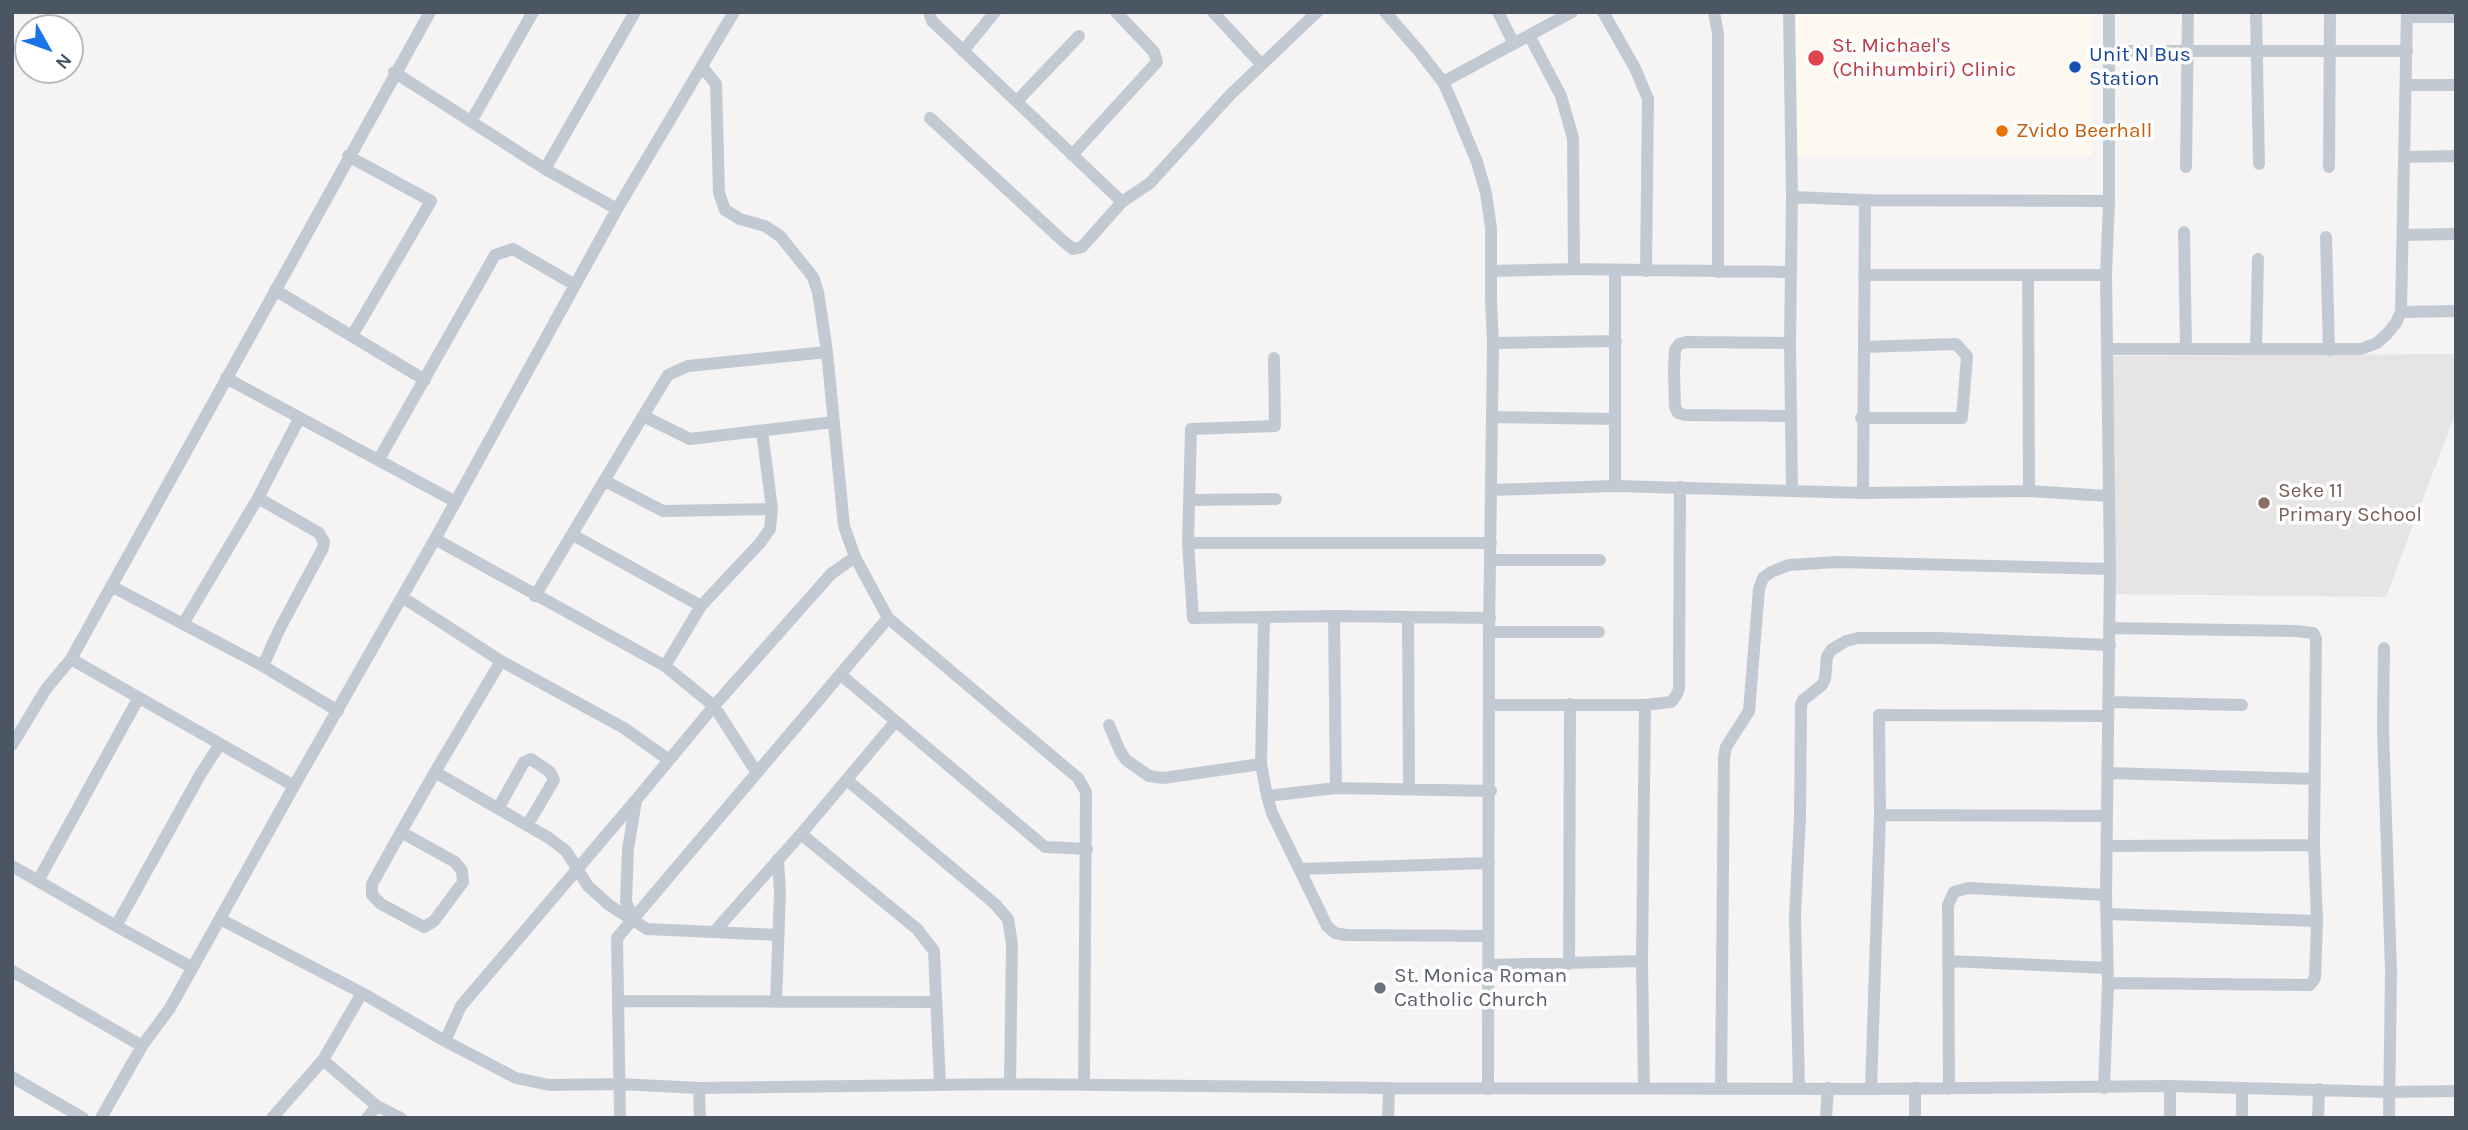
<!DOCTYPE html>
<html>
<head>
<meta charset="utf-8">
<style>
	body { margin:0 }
	#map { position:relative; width:2468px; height:1130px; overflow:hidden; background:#f5f3f3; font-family:Karla,sans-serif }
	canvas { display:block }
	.frame { position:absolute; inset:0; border:14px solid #4a5661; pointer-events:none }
	.north { position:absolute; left:14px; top:14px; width:70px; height:70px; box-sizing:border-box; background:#fff; border:2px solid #b7bbc0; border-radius:50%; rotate:130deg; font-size:19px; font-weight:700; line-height:28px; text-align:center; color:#4a5661 }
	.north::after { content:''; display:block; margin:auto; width:24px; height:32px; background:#1a73e8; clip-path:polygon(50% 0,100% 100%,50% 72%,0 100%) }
</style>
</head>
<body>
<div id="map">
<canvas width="2468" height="1130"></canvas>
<div class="frame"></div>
<div class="north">N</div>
</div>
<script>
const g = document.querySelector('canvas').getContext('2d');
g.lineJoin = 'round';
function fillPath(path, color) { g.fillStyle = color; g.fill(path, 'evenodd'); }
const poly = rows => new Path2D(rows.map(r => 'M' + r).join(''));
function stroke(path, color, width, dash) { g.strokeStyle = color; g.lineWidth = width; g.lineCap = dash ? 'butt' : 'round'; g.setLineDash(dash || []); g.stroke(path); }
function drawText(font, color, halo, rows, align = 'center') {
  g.font = font + ' Karla,sans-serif'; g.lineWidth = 7; g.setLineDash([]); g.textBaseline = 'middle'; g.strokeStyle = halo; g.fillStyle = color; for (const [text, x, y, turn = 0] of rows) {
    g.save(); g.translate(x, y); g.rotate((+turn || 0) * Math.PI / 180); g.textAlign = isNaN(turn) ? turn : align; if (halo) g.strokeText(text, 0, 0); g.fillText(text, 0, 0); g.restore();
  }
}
fillPath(poly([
	[1788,12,2092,12,2092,155,1788,157]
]), '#fdf9ef');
fillPath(poly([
	[2456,354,2456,412,2386,597,2107,594,2106,356]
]), '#e6e4e5');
stroke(poly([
	[929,12,932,21,1122,202,1150,183,1230,95,1317,12],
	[1213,12,1261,64],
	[1385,12,1418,50,1443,82,1453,104,1477,162,1486,193,1491,228,1491,301,1493,343,1489,632,1488,1089],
	[1498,12,1514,44],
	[1603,12,1635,68,1648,99,1646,271],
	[1714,12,1718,34,1718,272],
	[1789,12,1792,197,1790,343,1792,490],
	[2256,12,2259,164],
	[2407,17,2456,17],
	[1530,37,1561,96,1573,138,1574,269],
	[963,51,995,12],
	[2110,51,2407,51],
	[703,68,716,84,719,193,725,210,740,219,765,226,780,236,813,277,818,292,827,352,844,526,855,557,888,618,1078,778,1086,792,1084,1085],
	[394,72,545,169,617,209],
	[1443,82,1572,12],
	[2407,85,2456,85],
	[1017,101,1079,36],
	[930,118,1063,241,1073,249,1082,247,1122,202],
	[472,120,533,12],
	[1072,155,1157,62,1154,52,1116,12],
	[348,156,431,201,352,336],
	[2404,157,2456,156],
	[2186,167,2188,12],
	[2329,167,2330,12],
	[545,169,635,12],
	[1792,197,1865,200,2109,201],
	[2184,232,2186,348],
	[2403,235,2456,234],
	[2326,237,2329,350],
	[1615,270,1615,486],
	[1492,271,1574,269,1791,272],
	[1864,275,2106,275],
	[2028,275,2029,491],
	[275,290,425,380],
	[2401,312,2456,311],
	[1493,343,1616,341],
	[1790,343,1686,342,1679,344,1675,350,1674,370,1675,407,1678,413,1685,415,1791,416],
	[2108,349,2361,349,2377,343,2387,334,2396,323,2401,312,2407,12],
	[2256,349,2258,259],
	[827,352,688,366,668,375,643,416,690,439,834,422],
	[226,378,456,502],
	[1492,417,1615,419],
	[1861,418,1962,418,1967,356,1956,344,1864,347],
	[379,459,495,255,513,249,575,285],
	[605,481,663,511,772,509],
	[1492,490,1615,486,1863,493,2029,491,2108,496],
	[1863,493,1865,200],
	[258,498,319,533,324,542,323,548,279,630,263,666],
	[1189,500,1276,499],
	[573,535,701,606],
	[435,539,665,666,714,706,757,773],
	[1188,543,1191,429,1275,426,1274,358],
	[1490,560,1600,560],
	[111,586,263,666,338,711],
	[535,596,643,416],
	[402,597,501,661],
	[1334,616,1336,788],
	[1408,617,1409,788],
	[1490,618,1334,616,1193,618,1188,543,1491,543],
	[1264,619,1261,764,1267,796,1272,813,1327,926,1335,933,1345,935,1488,936],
	[183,624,258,498,299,419],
	[1489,632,1599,632],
	[2384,648,2383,728,2391,971,2389,1118],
	[71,659,294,786,170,1008,142,1046,101,1118],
	[665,666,701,606,760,543,770,529,772,509,762,431],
	[841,675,1045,847,1087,849],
	[2108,702,2242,705],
	[1490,705,1645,705,1671,702,1676,696,1679,689,1680,487],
	[1109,725,1120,751,1126,760,1149,776,1163,778,1261,764],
	[12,745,46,689,71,659,430,12],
	[435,772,549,838,566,851,588,886,609,905,647,929,778,935],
	[2107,773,2315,779],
	[847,780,995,904,1008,919,1012,944,1010,1084],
	[294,786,435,539,617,209,734,12],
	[1267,796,1336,788,1491,791],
	[499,807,524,762,531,759,550,772,554,780,528,824],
	[1880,815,2107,816],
	[401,832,455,862,462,871,463,882,434,921,424,927,381,904,372,895,372,884,401,832,435,772,501,661,624,728,669,760],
	[801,834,917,929,934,951,940,1085],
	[2108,846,2314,845],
	[12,866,116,926],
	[1300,869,1489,863],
	[38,881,138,699],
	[2107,914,2317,921],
	[632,918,626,901,628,849,636,801],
	[220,919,362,993,445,1041,516,1078,549,1085,620,1084,699,1088,1010,1084,1389,1088,1871,1089,2170,1086,2388,1092,2456,1091],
	[715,931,801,834,895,722],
	[1948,961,2107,968],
	[1569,964,1570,704],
	[1488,965,1642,961],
	[191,967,116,926,200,775,220,744],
	[12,971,142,1046],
	[2108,983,2310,985,2315,978,2317,921,2314,845,2316,639,2313,633,2296,631,2109,628],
	[618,1001,936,1002],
	[776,1002,780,893,778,859],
	[445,1041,461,1006,636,800,714,706,831,574,855,557],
	[323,1060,377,1106,367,1118],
	[12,1077,83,1118],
	[699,1088,700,1118],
	[1644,1088,1642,961,1645,705],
	[1799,1088,1795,916,1800,817,1801,705,1803,700,1822,685,1825,679,1827,657,1831,650,1846,641,1858,638,1938,638,2110,645],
	[1915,1088,1915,1118],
	[2104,1088,2108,983,2106,895,2110,569,2106,275,2109,201,2109,12],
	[1721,1089,1724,757,1726,747,1749,711,1759,589,1763,578,1771,572,1789,565,1837,562,2110,569],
	[1871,1089,1880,815,1879,715,2107,716],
	[1949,1089,1948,905,1954,892,1968,888,2106,895],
	[377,1106,401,1118],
	[272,1118,323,1060,362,993],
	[620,1118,617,938,888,618],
	[1388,1118,1389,1088],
	[1826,1118,1828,1088],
	[2170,1118,2170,1086],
	[2242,1118,2242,1088],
	[2318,1118,2319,1089]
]), '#c1cad2', 12);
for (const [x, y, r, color] of [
	[1816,58,9,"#e0444e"],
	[2075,67,7,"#1a4fb4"],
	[2002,131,7,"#e8710a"],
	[2264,503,7,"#8d6e63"],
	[1380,988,7,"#6b7280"]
]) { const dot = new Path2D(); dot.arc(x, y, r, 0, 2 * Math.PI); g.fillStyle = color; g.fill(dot); stroke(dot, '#fff', 2.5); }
drawText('21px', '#be3a42', '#fff', [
	["St. Michael's",1832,46],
	["(Chihumbiri) Clinic",1832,70]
], 'left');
drawText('21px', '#164399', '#fff', [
	["Unit N Bus",2089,55],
	["Station",2089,79]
], 'left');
drawText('21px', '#c56008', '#fff', [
	["Zvido Beerhall",2016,131]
], 'left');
drawText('21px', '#785e54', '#fff', [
	["Seke 11",2278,491],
	["Primary School",2278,515]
], 'left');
drawText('21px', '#5b616d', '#fff', [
	["St. Monica Roman",1394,976],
	["Catholic Church",1394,1000]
], 'left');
</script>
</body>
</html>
